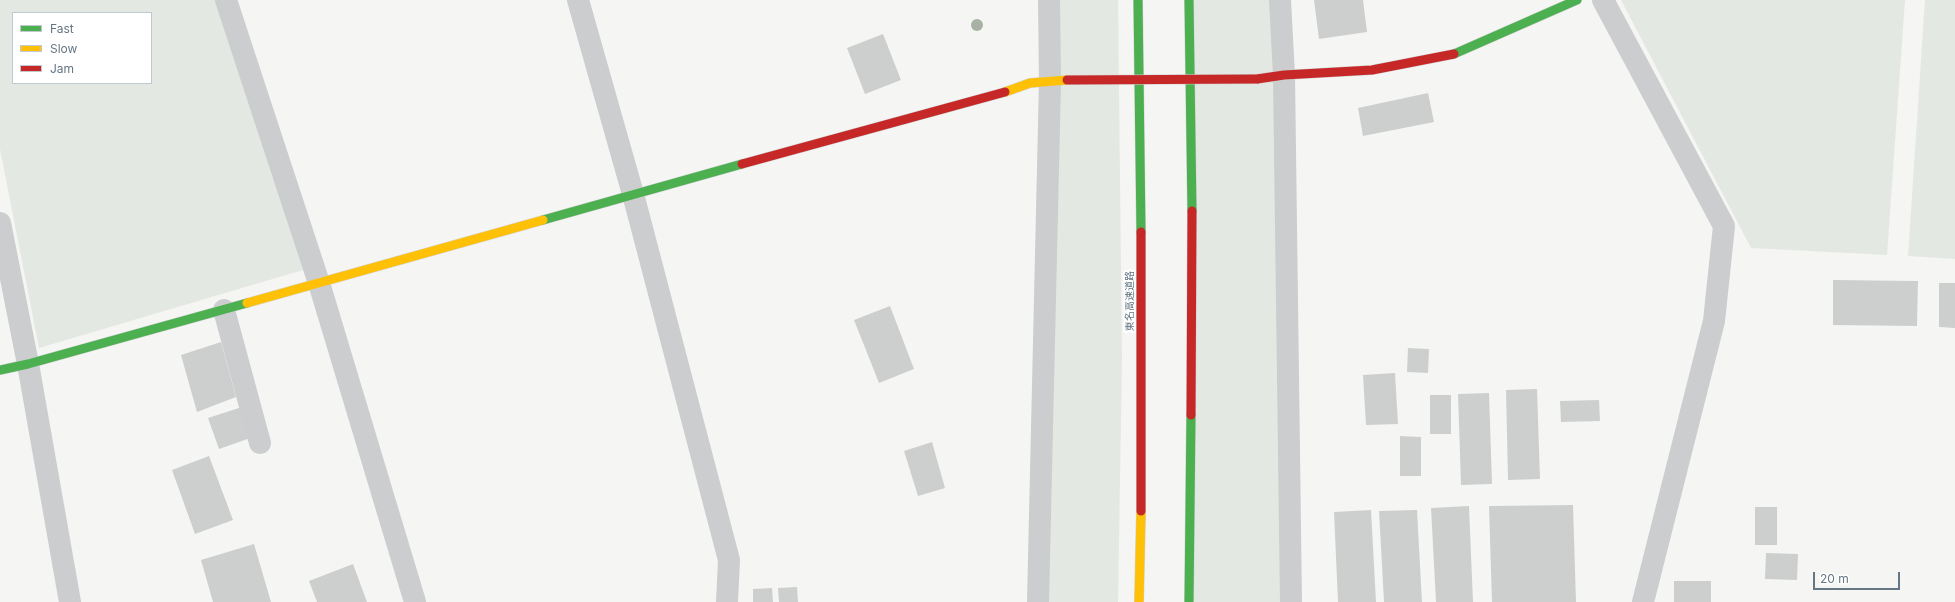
<!DOCTYPE html>
<html>
<head>
<meta charset="utf-8">
<style>
	body { margin:0 }
	#map { position:relative; width:1955px; height:602px; overflow:hidden; background:#f5f5f4; font-family:Inter,sans-serif }
	canvas { display:block }
	.legend { position:absolute; left:12px; top:12px; width:140px; height:72px; box-sizing:border-box; background:#fff; border:1px solid #c1c8ce; margin:0; padding:5px 7px; list-style:none; font-size:12px; color:#657684 }
	.legend li { display:flex; align-items:center; gap:8px; height:20px }
	.legend b { width:20px; border:1px solid #c1c8ce }
	.scale { position:absolute; left:1813px; top:572px; width:87px; height:18px; box-sizing:border-box; border:2px solid #657684; border-top:0; padding-left:5px; font-size:12px; line-height:14px; white-space:nowrap; color:#657684; -webkit-text-stroke:3px #fff; paint-order:stroke }
</style>
</head>
<body>
<div id="map">
<canvas width="1955" height="602"></canvas>
<ul class="legend">
<li><b style="height:5px;background:#4caf50"></b>Fast</li>
<li><b style="height:5px;background:#ffc107"></b>Slow</li>
<li><b style="height:5px;background:#c62828"></b>Jam</li>
</ul>
<div class="scale">20 m</div>
</div>
<script>
const g = document.querySelector('canvas').getContext('2d');
g.lineJoin = 'round';
function fillPath(path, color) { g.fillStyle = color; g.fill(path, 'evenodd'); }
const poly = rows => new Path2D(rows.map(r => 'M' + r).join(''));
function stroke(path, color, width, dash) { g.strokeStyle = color; g.lineWidth = width; g.lineCap = dash ? 'butt' : 'round'; g.setLineDash(dash || []); g.stroke(path); }
function drawText(font, color, halo, rows, align = 'center') {
  g.font = font + ' Inter,"Noto Sans JP",sans-serif'; g.lineWidth = 4; g.setLineDash([]); g.textBaseline = 'middle'; g.strokeStyle = halo; g.fillStyle = color; for (const [text, x, y, turn = 0] of rows) {
    g.save(); g.translate(x, y); g.rotate((+turn || 0) * Math.PI / 180); g.textAlign = isNaN(turn) ? turn : align; if (halo) g.strokeText(text, 0, 0); g.fillText(text, 0, 0); g.restore();
  }
}
fillPath(poly([
	[0,0,224,0,303,270,39,348,0,149],
	[13,13,151,13,151,83,13,83],
	[1046,0,1118,0,1122,359,1118,602,1038,602],
	[1186,0,1281,0,1284,602,1194,602],
	[1621,0,1905,0,1887,255,1751,248],
	[1925,0,1955,0,1955,259,1908,256]
]), '#e4e8e2');
fillPath(poly([
	[1314,0,1363,0,1367,32,1319,39],
	[883,34,901,80,865,94,847,48],
	[1428,93,1434,122,1363,136,1358,108],
	[1833,280,1918,281,1917,326,1833,325],
	[1939,283,1955,283,1955,328,1939,327],
	[890,306,914,369,879,383,854,320],
	[221,342,236,397,197,412,181,355],
	[1408,348,1429,349,1428,373,1407,372],
	[1395,373,1398,424,1366,425,1363,375],
	[1537,389,1540,479,1508,480,1506,390],
	[1489,393,1492,484,1461,485,1458,394],
	[1430,395,1451,395,1451,434,1430,434],
	[1599,400,1600,421,1561,422,1560,401],
	[245,406,256,436,219,449,208,418],
	[1400,436,1421,437,1421,476,1400,476],
	[932,442,945,488,918,496,904,451],
	[209,456,233,520,195,534,172,470],
	[1573,505,1576,602,1492,602,1489,506],
	[1469,506,1473,602,1436,602,1431,508],
	[1755,507,1777,507,1777,545,1755,545],
	[1371,510,1376,602,1338,602,1334,512],
	[1417,510,1422,602,1384,602,1379,511],
	[254,544,271,602,213,602,201,560],
	[1766,553,1798,554,1797,580,1765,579],
	[353,564,367,602,317,602,309,581],
	[1674,581,1711,581,1711,602,1674,602],
	[797,587,798,602,779,602,778,588],
	[772,588,773,602,753,602,753,589]
]), '#cdcfcf');
const fast = poly([
	[1138,0,1141,232],
	[1189,0,1192,211],
	[1454,54,1577,0],
	[543,220,742,164],
	[0,370,28,364,247,303],
	[1189,602,1191,415]
]);
const slow = poly([
	[1005,92,1030,83,1067,80],
	[247,303,543,220],
	[1139,602,1141,511]
]);
const jam = poly([
	[1257,79,1284,75,1372,70,1454,54],
	[742,164,1005,92],
	[1141,232,1141,511],
	[1191,415,1192,211]
]);
stroke(fast, '#d1d2d3', 10);
stroke(slow, '#d1d2d3', 10);
stroke(jam, '#d1d2d3', 10);
stroke(poly([
	[226,0,319,283,415,602],
	[578,0,633,194,729,560,727,602],
	[1280,0,1284,75,1291,602],
	[1603,0,1724,226,1714,321,1643,602],
	[0,223,28,364,70,602],
	[224,310,260,443],
	[1038,602,1050,81,1049,0]
]), '#cbcdce', 22);
stroke(fast, '#4caf50', 9);
stroke(slow, '#ffc107', 9);
stroke(jam, '#c62828', 9);
const jamBridge = poly([
	[1067,80,1257,79]
]);
stroke(jamBridge, '#d1d2d3', 10, []);
stroke(jamBridge, '#c62828', 9);
g.fillStyle = '#a7b2a5';
for (const [x, y] of [
	[977,25]
]) { g.beginPath(); g.arc(x, y, 6, 0, 2 * Math.PI); g.fill(); }
drawText('10px', '#657684', '#fff', [
	["東名高速道路",1130,301,-90]
]);
</script>
</body>
</html>
